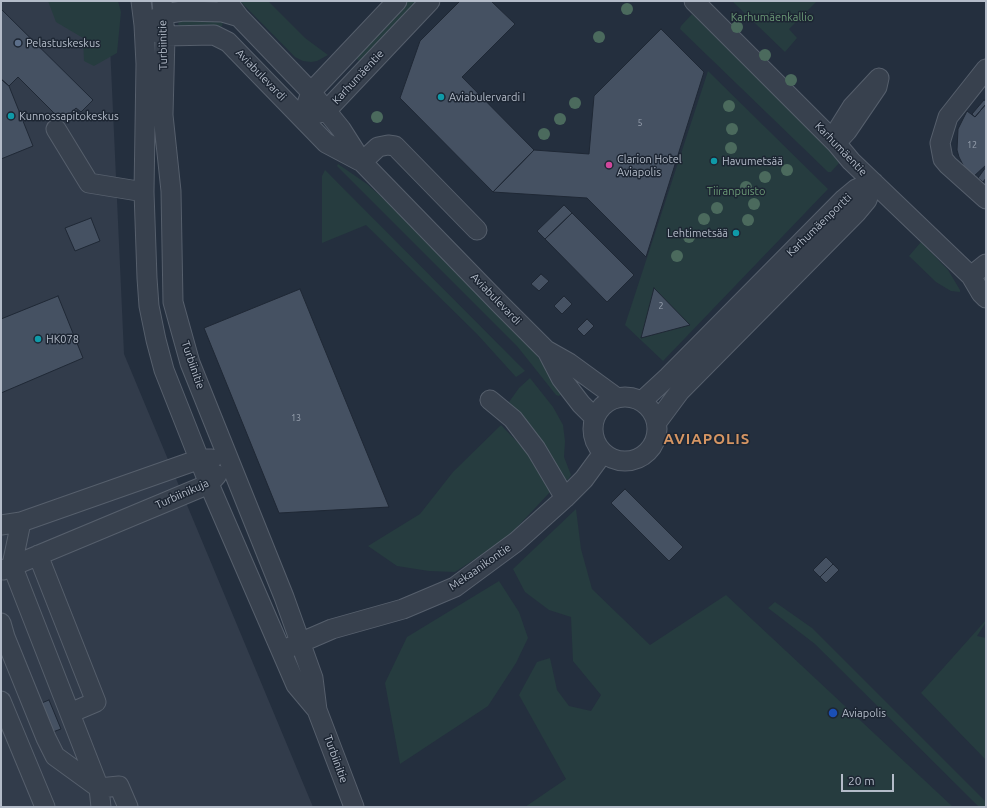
<!DOCTYPE html>
<html>
<head>
<meta charset="utf-8">
<style>
	body { margin:0 }
	#map { position:relative; width:987px; height:808px; overflow:hidden; background:#242f3e; font-family:Ubuntu,sans-serif }
	canvas { display:block }
	.frame { position:absolute; inset:0; border:2px solid #b4bcc9; pointer-events:none }
	.scale { position:absolute; left:841px; top:774px; width:53px; height:18px; box-sizing:border-box; border:2px solid #b4bcc9; border-top:0; padding-left:5px; font-size:12px; line-height:14px; white-space:nowrap; color:#b4bcc9; -webkit-text-stroke:3px #1d2633; paint-order:stroke }
</style>
</head>
<body>
<div id="map">
<canvas width="987" height="808"></canvas>
<div class="frame"></div>
<div class="scale">20 m</div>
</div>
<script>
const g = document.querySelector('canvas').getContext('2d');
g.lineJoin = 'round';
function fillPath(path, color) { g.fillStyle = color; g.fill(path, 'evenodd'); }
const poly = rows => new Path2D(rows.map(r => 'M' + r).join(''));
function stroke(path, color, width, dash) { g.strokeStyle = color; g.lineWidth = width; g.lineCap = dash ? 'butt' : 'round'; g.setLineDash(dash || []); g.stroke(path); }
function drawText(font, color, halo, rows, align = 'center') {
  g.font = font + ' Ubuntu,sans-serif'; g.lineWidth = 3; g.setLineDash([]); g.textBaseline = 'middle'; g.strokeStyle = halo; g.fillStyle = color; for (const [text, x, y, turn = 0] of rows) {
    g.save(); g.translate(x, y); g.rotate((+turn || 0) * Math.PI / 180); g.textAlign = isNaN(turn) ? turn : align; if (halo) g.strokeText(text, 0, 0); g.fillText(text, 0, 0); g.restore();
  }
}
fillPath(poly([
	[1,1,108,1,124,354,313,807,1,807]
]), '#323c4b');
fillPath(poly([
	[48,1,118,1,121,12,117,53,94,66,84,61,83,38,56,22],
	[240,1,268,1,305,38,328,55,317,61,311,62,303,61,295,57],
	[406,1,420,1,360,62,353,55],
	[732,1,817,1,789,29,797,38,785,52],
	[692,14,836,156,839,163,831,172,828,172,680,29,681,26],
	[220,20,223,22,222,26,220,27,180,27,178,24,180,21],
	[708,71,828,189,663,361,625,325],
	[338,164,367,184,387,202,519,334,537,356,564,392,559,396,556,395,517,346,337,166],
	[325,170,525,371,516,377,477,334,366,225,322,243,322,176],
	[921,242,948,270,960,290,960,292,951,291,936,282,909,256],
	[530,378,553,407,563,425,565,441,564,457,571,475,568,480,560,477,525,421,509,402,519,388],
	[501,425,525,450,550,492,507,538,455,572,429,571,397,566,368,546,420,514,453,472],
	[576,509,581,549,592,589,650,645,726,595,953,807,525,807,566,779,519,695,537,662,550,658,557,690,569,706,591,711,601,695,573,661,571,617,549,610,525,592,513,569],
	[499,581,519,612,528,638,516,663,488,706,400,764,385,683,407,637],
	[775,602,812,628,986,802,986,807,979,807,815,644,768,608],
	[986,620,986,622,977,636,986,638,986,760,921,693]
]), '#263c3f');
const building = poly([
	[460,1,491,1,515,24,462,77,534,150,493,192,400,98,420,41,460,1],
	[1,9,93,100,81,112,76,108,62,121,18,77,9,86,1,79,1,9],
	[661,29,704,72,646,257,587,198,493,192,534,150,589,154,594,96,661,29],
	[1,79,9,86,33,146,1,159,1,79],
	[984,100,986,101,986,104,975,117,972,114,984,100],
	[986,104,986,165,973,177,963,165,959,157,957,150,958,129,967,111,975,117,986,104],
	[986,167,986,178,983,182,978,178,986,167],
	[564,205,572,213,545,239,537,231,564,205],
	[572,213,634,275,607,302,545,239,572,213],
	[91,218,100,241,75,251,65,228,91,218],
	[541,274,549,281,539,291,531,284,541,274],
	[654,288,690,325,641,338,654,288],
	[300,289,389,507,279,513,204,328,300,289],
	[58,296,83,358,1,393,1,319,58,296],
	[564,296,572,304,562,314,554,306,564,296],
	[587,319,594,326,584,336,577,329,587,319],
	[625,489,683,547,669,561,611,503,625,489],
	[826,557,833,564,820,577,813,570,826,557],
	[833,564,839,570,826,583,820,577,833,564],
	[49,700,61,729,50,733,39,704,49,700]
]);
fillPath(building, '#455162');
stroke(building, '#1f2835', 1);
const minor = poly([
	[141,1,144,25,146,64,144,192,147,278,149,306,156,340,164,370,209,484,260,602,296,685,317,710],
	[162,1,165,36,163,115,171,191,173,302,190,363,284,597,313,678,317,710,354,807],
	[227,1,239,17,311,92,341,129,362,162,501,305,546,350,569,363,617,398],
	[694,1,836,143,851,161,971,276,981,293,986,298],
	[152,21,163,14,183,11,222,12,239,17],
	[154,31,165,36,214,35,228,42,326,143,360,161],
	[986,69,948,117,940,143,943,159,948,165,986,199],
	[307,104,311,92,397,1],
	[315,114,326,111,430,1],
	[56,129,89,183,144,192],
	[832,139,852,107,879,78,877,87,847,131,836,143],
	[362,162,378,147,388,145,395,146,477,230],
	[971,276,986,264],
	[547,351,561,378,581,404,595,418],
	'593 429a32 32 0 1 1 64 0a32 32 0 1 1-64 0Z',
	[490,400,513,419,536,449,565,498],
	[642,401,668,377,844,199,856,189,873,182],
	[657,422,680,391,857,212,867,200,873,182],
	[21,522,12,565,99,788,101,807],
	[1,525,21,522,200,459,212,459],
	[38,555,96,702,70,713],
	[3,570,209,484,217,475],
	[1,623,5,637,46,738,55,756,99,788,119,786,128,807],
	[288,648,332,629,403,609,455,587,516,542,565,498,584,479,603,453],
	[1,701,45,807]
]);
stroke(minor, '#565f6c', 21);
stroke(minor, '#38414e', 19);
g.fillStyle = '#4b6a5d';
for (const [x, y] of [
	[627,9],
	[737,27],
	[599,37],
	[765,55],
	[791,80],
	[575,103],
	[729,106],
	[377,117],
	[560,119],
	[732,129],
	[544,134],
	[731,148],
	[787,170],
	[765,177],
	[746,187],
	[754,204],
	[717,208],
	[704,219],
	[748,220],
	[689,237],
	[677,256]
]) { g.beginPath(); g.arc(x, y, 6, 0, 2 * Math.PI); g.fill(); }
for (const [x, y, r, color] of [
	[18,43,4,"#5c6f8a"],
	[441,97,4,"#0f9aa8"],
	[11,116,4,"#0f9aa8"],
	[714,161,4,"#0f9aa8"],
	[609,165,4,"#d1479c"],
	[736,233,4,"#0f9aa8"],
	[38,339,4,"#0f9aa8"],
	[833,713,5,"#1a4fb4"]
]) { const dot = new Path2D(); dot.arc(x, y, r, 0, 2 * Math.PI); g.fillStyle = color; g.fill(dot); stroke(dot, '#1d2633', 1.5); }
drawText('9px', '#98a1af', null, [
	["5",640,123],
	["12",972,145],
	["2",661,306],
	["13",296,418]
]);
drawText('11px', '#6b9a76', '#1d2633', [
	["Karhumäenkallio",772,17],
	["Tiiranpuisto",736,191]
]);
drawText('11px', '#b4bcc9', '#1d2633', [
	["Pelastuskeskus",26,43],
	["Aviabulervardi I",449,97],
	["Kunnossapitokeskus",19,116],
	["Clarion Hotel",617,159],
	["Aviapolis",617,172],
	["Havumetsää",722,161],
	["Lehtimetsää",728,233,"right"],
	["HK078",46,339],
	["Aviapolis",842,713]
], 'left');
drawText('11px', '#b4bcc9', '#1d2633', [
	["Turbiinitie",163,45,-91],
	["Aviabulevardi",261,75,46],
	["Karhumäentie",358,77,-47],
	["Karhumäentie",841,149,46],
	["Karhumäenportti",819,225,-44],
	["Aviabulevardi",496,299,46],
	["Turbiinitie",193,365,71],
	["Turbiinikuja",182,494,-24],
	["Mekaanikontie",480,567,-35],
	["Turbiinitie",336,759,70]
]);
g.letterSpacing = '1px';
drawText('bold 15px', '#d59563', '#1d2633', [
	["AVIAPOLIS",707,439]
]);
g.letterSpacing = '0px';
</script>
</body>
</html>
